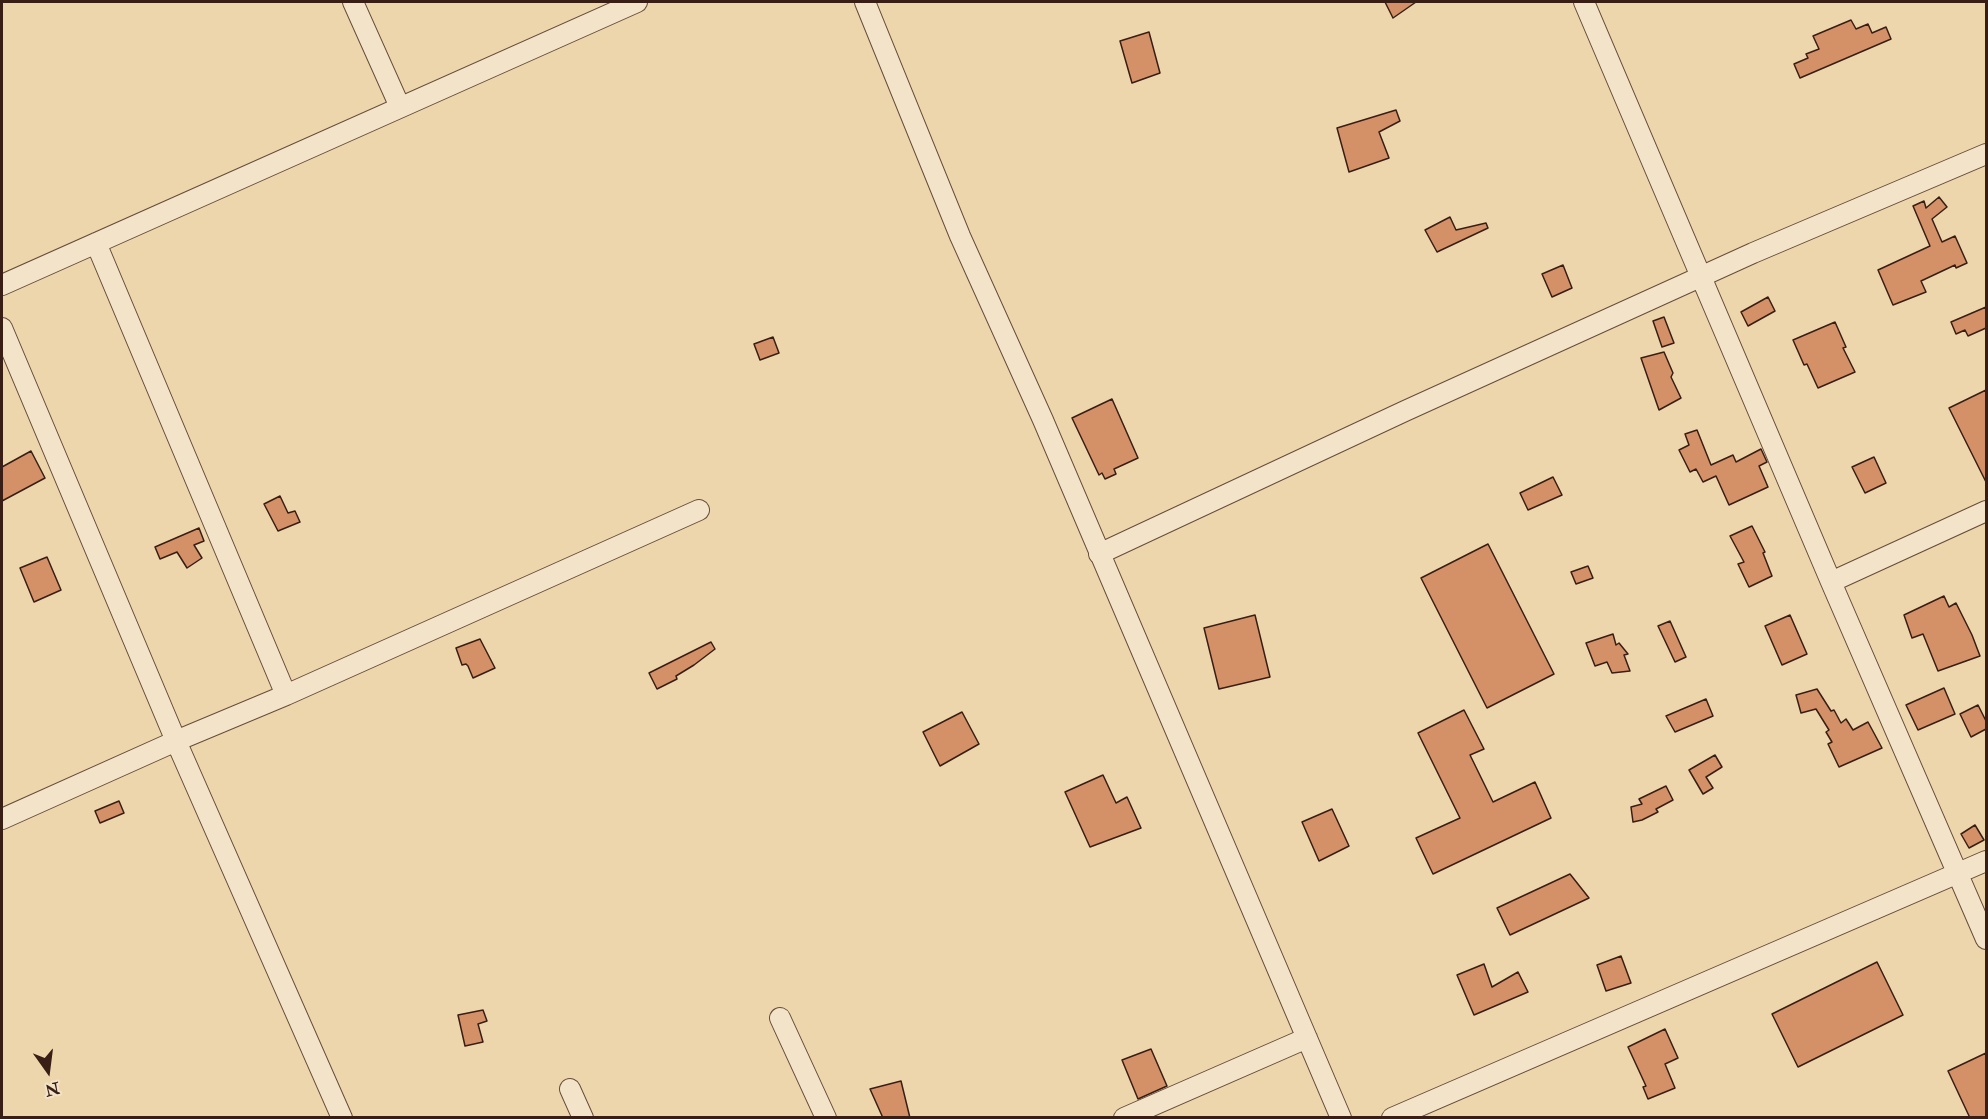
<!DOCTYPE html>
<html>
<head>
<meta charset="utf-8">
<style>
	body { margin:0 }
	#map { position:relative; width:1988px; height:1119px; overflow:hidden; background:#edd6ac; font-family:"IM FELL Double Pica",serif }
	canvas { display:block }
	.frame { position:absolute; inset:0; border:3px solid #391e15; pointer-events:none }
	.north { position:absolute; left:18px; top:1041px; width:60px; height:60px; -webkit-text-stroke:4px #f3e4c9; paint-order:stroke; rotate:166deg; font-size:16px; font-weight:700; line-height:24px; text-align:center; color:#391e15 }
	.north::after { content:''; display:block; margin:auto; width:21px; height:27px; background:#391e15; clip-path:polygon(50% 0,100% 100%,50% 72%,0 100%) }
</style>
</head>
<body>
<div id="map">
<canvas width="1988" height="1119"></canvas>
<div class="frame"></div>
<div class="north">N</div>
</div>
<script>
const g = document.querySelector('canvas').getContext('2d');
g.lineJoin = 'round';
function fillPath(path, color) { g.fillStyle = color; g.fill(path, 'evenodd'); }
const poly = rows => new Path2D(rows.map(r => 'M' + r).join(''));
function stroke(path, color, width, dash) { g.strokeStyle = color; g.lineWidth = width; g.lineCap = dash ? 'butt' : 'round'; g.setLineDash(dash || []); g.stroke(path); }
const building = poly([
	[1385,2,1416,2,1393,18,1385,2],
	[1851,20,1856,29,1868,24,1872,33,1886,27,1891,39,1800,78,1794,64,1808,58,1806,54,1819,49,1813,36,1851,20],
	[1149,32,1160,73,1132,83,1120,41,1149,32],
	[1396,110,1400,121,1379,132,1389,158,1349,172,1337,128,1396,110],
	[1939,197,1947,207,1932,219,1942,242,1955,236,1967,263,1956,268,1955,265,1921,281,1926,292,1893,305,1878,270,1930,246,1913,206,1924,201,1926,208,1939,197],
	[1450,217,1456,230,1486,223,1488,228,1437,252,1425,230,1450,217],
	[1563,265,1572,288,1552,297,1542,274,1563,265],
	[1768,297,1775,311,1748,326,1741,312,1768,297],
	[1986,307,1986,328,1968,336,1965,330,1956,334,1951,322,1986,307],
	[1664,317,1674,343,1662,347,1653,321,1664,317],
	[1835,322,1846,347,1843,348,1855,372,1818,388,1807,364,1804,365,1793,340,1835,322],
	[773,337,779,353,760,360,754,344,773,337],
	[1664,352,1673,373,1671,377,1681,398,1659,410,1641,358,1664,352],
	[1986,390,1986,482,1949,408,1986,390],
	[1112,399,1138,458,1114,469,1116,474,1105,479,1102,473,1099,475,1072,418,1112,399],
	[1697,430,1711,465,1733,455,1736,462,1761,449,1767,462,1759,466,1768,487,1729,505,1716,476,1703,482,1696,469,1690,472,1679,450,1689,445,1685,434,1697,430],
	[31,451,45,478,2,501,2,467,31,451],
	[1874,457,1886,483,1865,493,1852,467,1874,457],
	[1553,477,1562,495,1528,510,1520,493,1553,477],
	[280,496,288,513,295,511,300,522,278,531,264,504,280,496],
	[1752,526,1765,552,1763,553,1772,576,1749,587,1738,564,1744,562,1730,536,1752,526],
	[199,528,204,541,194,545,202,558,187,568,177,552,160,559,155,547,199,528],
	[1488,544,1554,674,1487,708,1421,578,1488,544],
	[47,557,61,590,34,602,20,568,47,557],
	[1588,566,1593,578,1576,584,1571,572,1588,566],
	[1944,596,1949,607,1956,603,1972,635,1980,656,1938,671,1923,634,1912,638,1904,615,1944,596],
	[1255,615,1270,677,1219,689,1204,628,1255,615],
	[1790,615,1807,654,1782,665,1765,626,1790,615],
	[1670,621,1686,657,1675,662,1658,626,1670,621],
	[1613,634,1616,645,1619,643,1628,654,1624,655,1630,671,1612,673,1607,662,1595,666,1586,643,1613,634],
	[480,639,495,668,473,678,468,666,466,664,462,665,456,648,480,639],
	[711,642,715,649,694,665,676,676,677,679,657,689,649,673,711,642],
	[1944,688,1955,714,1918,730,1906,705,1944,688],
	[1817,689,1831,711,1834,710,1841,723,1846,719,1853,730,1868,722,1882,748,1839,767,1828,744,1832,742,1826,732,1829,730,1816,709,1801,713,1796,695,1817,689],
	[1706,699,1713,716,1675,732,1666,716,1706,699],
	[1978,705,1986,721,1986,729,1971,737,1960,714,1978,705],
	[1464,710,1484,749,1470,755,1493,802,1535,782,1551,818,1433,874,1416,838,1460,818,1418,733,1464,710],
	[962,712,979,744,940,766,923,732,962,712],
	[1715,755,1722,767,1706,777,1713,788,1703,794,1689,770,1715,755],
	[1103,775,1116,803,1127,797,1141,828,1090,847,1065,792,1103,775],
	[1666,786,1673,800,1656,809,1658,812,1642,820,1633,822,1631,807,1642,804,1639,799,1666,786],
	[119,801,124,813,100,823,95,811,119,801],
	[1332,809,1349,846,1319,861,1302,822,1332,809],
	[1975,825,1984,840,1969,848,1961,834,1975,825],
	[1570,874,1589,898,1510,935,1497,908,1570,874],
	[1621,956,1631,983,1606,991,1597,965,1621,956],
	[1877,962,1903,1015,1798,1067,1772,1014,1877,962],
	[1484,964,1492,987,1518,972,1528,992,1474,1015,1457,975,1484,964],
	[483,1010,487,1021,478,1024,483,1042,465,1046,458,1015,483,1010],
	[1665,1029,1678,1058,1665,1064,1675,1088,1648,1099,1643,1087,1646,1086,1628,1047,1665,1029],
	[1151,1049,1167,1086,1138,1099,1122,1060,1151,1049],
	[1986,1053,1986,1118,1970,1118,1948,1071,1986,1053],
	[901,1081,910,1118,883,1118,870,1089,901,1081]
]);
fillPath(building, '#d49168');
stroke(building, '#391e15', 1.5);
const minor = poly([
	[353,2,400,107],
	[865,2,960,236,1043,420,1341,1118],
	[1584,2,1831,582,1986,939],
	[96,243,286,695],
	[2,285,637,2],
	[2,328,176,741,342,1118],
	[1099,554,1405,411,1753,253,1986,154],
	[1831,582,1986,511],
	[2,819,176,741,286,695,699,510],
	[780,1018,826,1118],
	[570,1089,583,1118],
	[1124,1118,1307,1038],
	[1392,1118,1986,861]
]);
stroke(minor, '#664c3b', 22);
stroke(minor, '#f3e4c9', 20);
</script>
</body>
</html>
